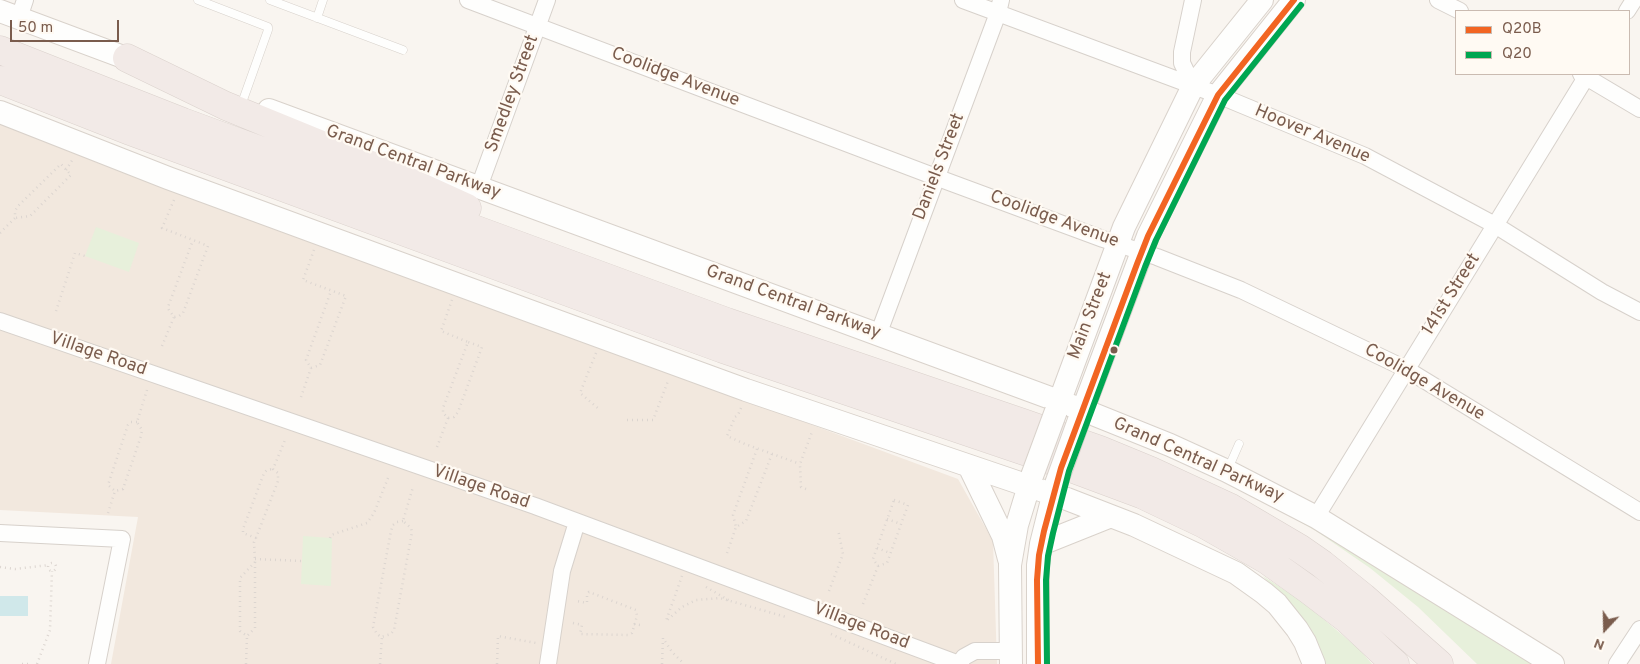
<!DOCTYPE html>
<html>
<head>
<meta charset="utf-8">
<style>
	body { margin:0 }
	#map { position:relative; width:1640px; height:664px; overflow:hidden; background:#f9f5f0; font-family:Overpass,sans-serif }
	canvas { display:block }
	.legend { position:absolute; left:1455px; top:10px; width:175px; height:65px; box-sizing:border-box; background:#fffaf3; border:1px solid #cabbb1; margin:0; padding:6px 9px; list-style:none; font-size:15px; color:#7a5c4d }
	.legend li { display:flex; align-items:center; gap:10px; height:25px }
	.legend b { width:25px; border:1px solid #cabbb1 }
	.north { position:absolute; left:1580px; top:604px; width:50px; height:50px; -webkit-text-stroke:4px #fffaf3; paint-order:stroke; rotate:201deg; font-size:14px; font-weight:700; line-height:20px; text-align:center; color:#7a5c4d }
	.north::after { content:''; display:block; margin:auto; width:18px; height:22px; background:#7a5c4d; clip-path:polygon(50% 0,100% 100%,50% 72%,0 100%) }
	.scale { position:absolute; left:10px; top:20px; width:109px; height:22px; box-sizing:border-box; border:2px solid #7a5c4d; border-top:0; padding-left:6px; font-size:15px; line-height:18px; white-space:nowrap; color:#7a5c4d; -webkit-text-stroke:4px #fffaf3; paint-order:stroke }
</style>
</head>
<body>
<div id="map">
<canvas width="1640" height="664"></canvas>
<ul class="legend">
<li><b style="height:6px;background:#f26522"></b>Q20B</li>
<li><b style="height:6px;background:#00a651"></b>Q20</li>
</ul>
<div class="north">N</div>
<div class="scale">50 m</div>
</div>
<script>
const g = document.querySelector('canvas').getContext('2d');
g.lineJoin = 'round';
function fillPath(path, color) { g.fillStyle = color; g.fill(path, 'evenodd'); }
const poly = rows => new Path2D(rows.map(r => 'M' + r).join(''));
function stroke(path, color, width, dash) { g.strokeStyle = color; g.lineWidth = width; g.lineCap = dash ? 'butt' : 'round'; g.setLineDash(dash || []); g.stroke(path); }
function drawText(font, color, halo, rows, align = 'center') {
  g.font = font + ' Overpass,sans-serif'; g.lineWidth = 4.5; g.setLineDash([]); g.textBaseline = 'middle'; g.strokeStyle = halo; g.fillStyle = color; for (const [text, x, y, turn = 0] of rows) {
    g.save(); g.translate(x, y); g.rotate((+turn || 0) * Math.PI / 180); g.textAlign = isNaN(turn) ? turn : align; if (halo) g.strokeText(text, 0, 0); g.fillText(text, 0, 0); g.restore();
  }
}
fillPath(poly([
	[0,124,958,479,993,541,997,664,111,664,138,517,0,510]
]), '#f2e8de');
fillPath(poly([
	[96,227,139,243,129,272,85,256],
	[1259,499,1315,525,1541,664,1477,664,1418,607,1370,568,1316,531],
	[303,536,332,538,331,586,301,584],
	[1263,576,1303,602,1359,649,1372,664,1323,664,1304,622]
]), '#e7f0db');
fillPath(poly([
	[0,596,28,596,28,616,0,616]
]), '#d0e8ea');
const service = poly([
	[198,0,268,27,268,30,243,100],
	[270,0,403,50],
	[317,18,323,0],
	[1228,469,1239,444]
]);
const minor = poly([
	[468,0,949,182,1103,239,1157,257,1241,290,1406,369,1640,512],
	[963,0,1218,95,1365,156,1495,225,1602,292,1640,312],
	[1438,0,1460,11],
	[1627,11,1634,0],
	[19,18,25,0],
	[1581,74,1640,109],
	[1193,86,1182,63,1182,52,1193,0],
	[479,187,547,0],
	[0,321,535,506,959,664],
	[878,335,998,13,1001,0],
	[1316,517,1588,74],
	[0,533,122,539,97,664],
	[548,664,562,571,577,522],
	[959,664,964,657,975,651,1011,651],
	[1617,664,1640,629]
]);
const secondary = poly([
	[0,11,142,64],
	[269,110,1083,410,1170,445,1227,471,1316,517,1553,664],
	[0,112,168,178,527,310,746,390,1067,499,1134,525,1236,573,1264,593,1277,604,1297,629,1305,642,1314,664],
	[1056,411,1124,227,1193,86,1262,0],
	[1079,420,1148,236,1218,95,1294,0],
	[969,466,1003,536,1009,559],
	[1041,544,1111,516],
	[1011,664,1010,565,1017,525,1032,476],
	[1038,664,1038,565,1041,544,1056,484]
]);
const motorway = poly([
	[0,50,183,122,727,322,1026,424,1100,450,1151,471,1231,508,1299,548,1322,564,1363,597,1439,664],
	[127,58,226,106,390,173,467,208],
	[0,80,130,131,723,349,1033,454,1143,495,1204,524,1267,560,1309,590,1347,619,1395,664]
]);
stroke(service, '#d7d1cb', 9);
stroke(minor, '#d7d1cb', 18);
stroke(secondary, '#d9d2cb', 24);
stroke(motorway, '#dad1cc', 29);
stroke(poly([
	[66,170,73,159],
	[174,200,162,228,193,240,208,246,183,313,179,316,174,317,169,310,168,307,193,240],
	[0,233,15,218,15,211,18,206,61,164,71,175,30,216,15,218],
	[314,250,303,280,346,296,320,365,311,368,306,360,331,291],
	[452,300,441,331,468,342,443,408,443,413,448,418,454,417,458,412,482,347,468,342],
	[56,311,75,253,85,256],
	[162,346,174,317],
	[596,353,580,393,599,409],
	[301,397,311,368],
	[741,408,738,415,735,417,727,436,745,444,800,464],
	[627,420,653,420,668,381],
	[137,422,131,422,128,425,108,485,115,491,123,489,141,436,142,430,137,422,147,390],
	[437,447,448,418],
	[757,449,733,515,736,527,746,521,772,454],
	[806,489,801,487,800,464,812,432],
	[894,500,908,505,887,563,878,566,873,559,894,500],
	[108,513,115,491],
	[887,519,901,524],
	[403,521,397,522,393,525,391,531,373,627,377,634,381,637,391,634,394,630,412,532,411,528,403,521,413,487],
	[256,538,243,533,243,529,264,473,267,470,273,469],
	[330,538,331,535,367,523,374,513,388,478],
	[877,548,890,553],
	[727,553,736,527],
	[255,559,302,561],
	[255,562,255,628,247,636,240,631,240,578,255,562,254,542,256,538,278,481,278,473,273,469,285,440],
	'48 567a4 4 0 1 1 8 0a4 4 0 1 1-8 0Z',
	[0,567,15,569,49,565],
	[682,576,666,621,682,607,696,600,720,598,786,617],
	[706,587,730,601],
	[829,591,843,554,838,529],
	[863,604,878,566],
	[573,623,582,625,580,634,628,635,632,633,637,616,636,610,589,592,587,594,587,603,577,601],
	[634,624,640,625],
	[831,634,896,664],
	[22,664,29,664],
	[37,664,50,630,52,571],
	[246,664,247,636],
	[380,664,382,637],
	[497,664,498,636,536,643],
	[662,664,663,638,672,652,684,664]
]), '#dcd5d0', 2.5, [1, 4]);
stroke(service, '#fefefd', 8);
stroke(minor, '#fefefd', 16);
stroke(secondary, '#fefefd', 22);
stroke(motorway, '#f2eae7', 28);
const secondaryBridge = poly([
	[1032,476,1056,411],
	[1056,484,1079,420]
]);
stroke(secondaryBridge, '#d9d2cb', 24, []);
stroke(secondaryBridge, '#fefefd', 22);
stroke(poly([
	[1038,664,1037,580,1039,555,1044,531,1061,468,1137,264,1148,236,1218,95,1294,0]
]), '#f26522', 6);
stroke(poly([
	[1047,664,1046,580,1048,556,1053,533,1069,471,1145,267,1156,240,1225,100,1301,5]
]), '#00a651', 6);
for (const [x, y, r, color] of [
	[1114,350,4.5,"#7a5c4d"]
]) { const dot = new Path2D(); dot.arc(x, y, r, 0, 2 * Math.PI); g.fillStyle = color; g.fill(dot); stroke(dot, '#fffaf3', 2); }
drawText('18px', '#7a5c4d', '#fffaf3', [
	["Coolidge Avenue",675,78,21],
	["Smedley Street",513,94,-70],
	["Hoover Avenue",1312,135,23],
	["Grand Central Parkway",413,163,20],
	["Daniels Street",940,167,-69],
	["Coolidge Avenue",1054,220,20],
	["141st Street",1452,295,-58],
	["Grand Central Parkway",793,303,20],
	["Main Street",1091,316,-69],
	["Village Road",98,355,19],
	["Coolidge Avenue",1424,383,30],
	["Grand Central Parkway",1198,461,24],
	["Village Road",481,488,19],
	["Village Road",861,627,21]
]);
</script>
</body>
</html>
